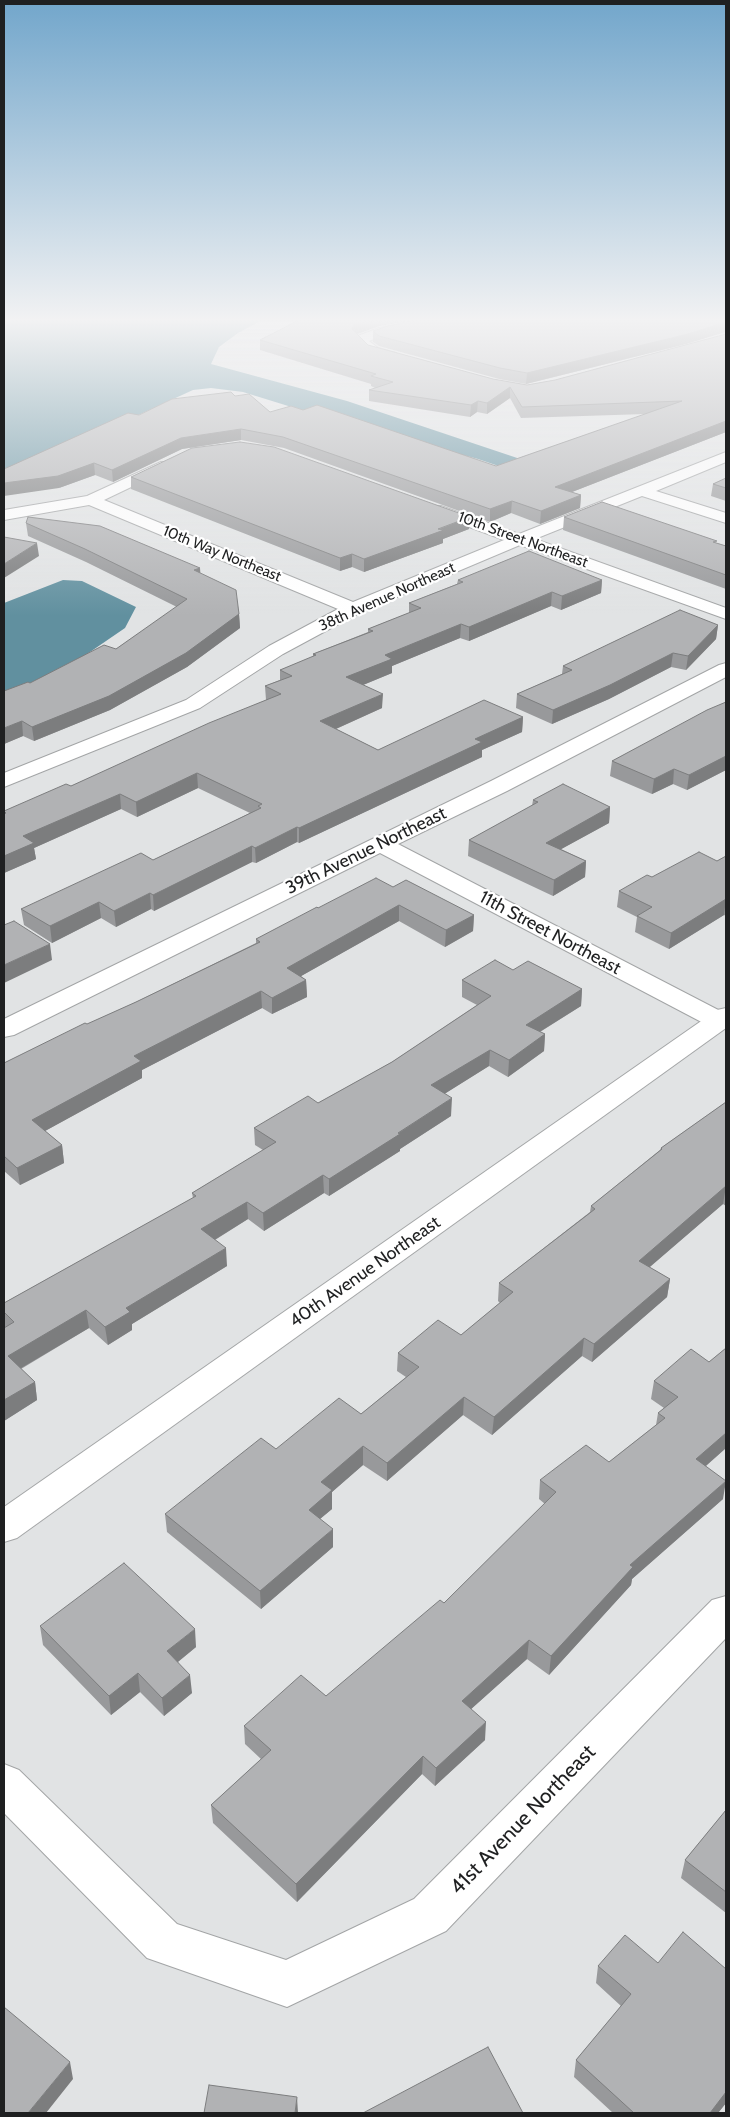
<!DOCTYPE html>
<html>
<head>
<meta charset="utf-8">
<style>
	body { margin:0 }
	#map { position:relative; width:730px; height:2117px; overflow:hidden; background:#e1e3e4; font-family:Cabin,sans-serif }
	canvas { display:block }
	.frame { position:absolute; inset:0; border:5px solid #1f2021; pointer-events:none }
</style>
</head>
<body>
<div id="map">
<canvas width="730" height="2117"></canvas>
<div class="frame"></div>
</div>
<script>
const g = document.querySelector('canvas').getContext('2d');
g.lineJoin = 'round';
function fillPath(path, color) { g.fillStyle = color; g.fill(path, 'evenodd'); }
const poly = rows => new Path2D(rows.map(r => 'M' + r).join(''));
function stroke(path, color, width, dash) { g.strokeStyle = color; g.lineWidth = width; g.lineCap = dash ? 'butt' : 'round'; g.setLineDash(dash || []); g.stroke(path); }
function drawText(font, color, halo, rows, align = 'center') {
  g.font = font + ' Cabin,sans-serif'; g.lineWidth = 4.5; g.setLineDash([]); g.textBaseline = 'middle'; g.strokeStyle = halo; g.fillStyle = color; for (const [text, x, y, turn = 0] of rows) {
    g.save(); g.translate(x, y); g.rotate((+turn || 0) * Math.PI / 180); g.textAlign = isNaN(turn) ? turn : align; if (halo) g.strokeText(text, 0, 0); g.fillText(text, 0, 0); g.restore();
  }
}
fillPath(poly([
	[4,320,262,320,238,333,219,347,211,364,347,401,568,475,537,479,478,459,327,418,243,392,211,388,193,390,47,457,4,469],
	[63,580,82,581,136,607,125,628,71,665,4,695,4,603]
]), '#61909f');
const minor = poly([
	[422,320,445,320,443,323,387,334,369,341,378,348,396,353,398,356,396,359,391,360,368,354,354,340,355,337,379,328,422,320],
	[726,452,726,462,656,491,726,513,726,523,642,496,535,539,726,608,726,619,520,545,359,613,283,654,200,708,4,787,4,773,186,700,269,646,338,609,89,505,4,520,4,510,87,496,161,462,171,462,174,465,171,468,104,500,353,602,504,540,429,512,427,509,429,506,441,506,519,534,726,452],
	[726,663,726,677,507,791,398,844,726,1014,726,1027,720,1029,711,1027,380,853,14,1035,4,1037,4,1019,491,781,719,665,726,663],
	[726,1596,726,1638,446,1931,287,2007,147,1958,4,1813,4,1764,19,1770,177,1924,286,1960,414,1899,712,1600,726,1596]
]);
const tertiary = poly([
	[726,1008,726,1028,17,1538,4,1542,4,1507,717,1010,726,1008]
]);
stroke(minor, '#a3a5a6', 2);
stroke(tertiary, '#a3a5a6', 2);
fillPath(minor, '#fff');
fillPath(tertiary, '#fff');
fillPath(poly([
	[726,320,726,333,725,332,686,344,526,384,499,379,379,346,373,342,373,331],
	[379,326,357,334,368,345,493,379,527,385,555,380,726,334,726,432,572,492,581,495,580,508,540,524,511,513,490,522,284,448,241,440,182,449,113,482,95,475,59,488,139,415,235,396,270,412,496,466,646,414,521,418,510,398,487,414,477,412,470,417,369,401,369,390,375,388,371,386,371,384,260,350,260,340],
	[131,477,470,517,469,529,443,539,443,543,364,572,352,567,340,571,131,489],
	[726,478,726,501,711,496,713,484],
	[564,517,717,543,726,546,726,589,563,530],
	[26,523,200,568,200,573,239,614,240,628,187,667,110,710,34,741,23,736,4,744,30,683,116,649,177,607,86,562,28,536],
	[458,580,602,580,601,593,561,610,551,606,469,641,460,638,392,666,392,673,363,685,382,708,336,729,378,750,523,717,522,732,482,750,482,757,299,843,297,842,256,863,252,862,154,911,151,909,116,927,101,918,52,943,24,925,21,909,153,860,250,813,198,788,137,817,121,809,34,848,36,859,4,873,4,811,71,786,266,700,265,686,280,680,280,670,313,657,313,654,368,632,368,629,409,613,409,603,457,584],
	[718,625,716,639,686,670,671,667,609,699,552,724,516,708,517,694,562,674,563,666],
	[726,702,726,770,687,790,673,784,652,794,610,776,612,761],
	[533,800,610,807,609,823,561,849,586,861,585,877,553,896,468,856,469,840,532,806],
	[726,856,726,916,724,915,669,949,635,932,637,917,617,907,619,891,652,877,717,861],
	[393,887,474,915,473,931,445,947,399,921,301,976,306,980,307,997,272,1014,262,1008,142,1070,142,1078,45,1131,62,1145,64,1163,20,1185,4,1171,4,1063,136,1002,256,943,256,939,318,908],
	[513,970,582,989,581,1006,540,1032,545,1034,544,1051,508,1077,489,1066,444,1094,451,1116,400,1149,400,1151,329,1196,324,1193,264,1231,248,1219,215,1240,227,1266,132,1324,132,1330,108,1345,89,1328,21,1369,35,1382,37,1400,4,1421,4,1303,193,1198,192,1193,263,1150,255,1145,254,1128,318,1103,392,1062,477,1005,462,997,462,980],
	[726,1102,726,1206,723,1204,649,1267,670,1279,667,1297,592,1362,582,1356,492,1435,463,1415,387,1481,363,1465,332,1492,332,1509,320,1519,333,1547,261,1609,167,1532,165,1514,276,1449,361,1414,406,1377,397,1371,398,1353,461,1335,500,1303,498,1301,499,1283,590,1212,591,1206,660,1150,661,1148],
	[726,1348,726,1448,706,1466,723,1499,632,1579,631,1585,549,1675,527,1659,471,1709,485,1740,435,1786,422,1774,297,1902,213,1823,211,1805,261,1759,245,1744,244,1726,326,1696,444,1603,545,1504,539,1499,540,1480,609,1462,656,1425,658,1413,664,1408,651,1399,654,1381,709,1362],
	[40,1626,196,1647,178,1662,192,1693,164,1716,140,1692,111,1715,43,1645],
	[726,1810,726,1913,681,1878,685,1860],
	[658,1963,726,1969,726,2103,718,2113,613,2113,574,2077,576,2060,621,2006,596,1983,598,1966]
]), '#98999b');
fillPath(poly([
	[369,320,414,320,379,326,354,335,352,329,354,325],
	[726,322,725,332,686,344,526,384,527,373],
	[510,387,510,398,487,414,487,403],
	[478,401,477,412,470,417,471,405],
	[726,421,726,432,554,499,555,487],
	[241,429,241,440,182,449,113,482,112,470,181,438],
	[94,463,95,475,59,488,4,496,4,483],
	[581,495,580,508,540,524,541,511],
	[512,501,511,513,490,522,490,509],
	[470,517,469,529,443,539,443,543,364,572,364,559],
	[37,543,39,556,4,578,4,564],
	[352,554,352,567,340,571,340,558],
	[200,568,201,581,194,570],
	[602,580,601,593,561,610,562,596],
	[552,592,551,606,469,641,469,627],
	[239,614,240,628,187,667,110,710,34,741,32,727],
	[461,624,460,638,392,666,392,673,346,692,346,677,385,655],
	[718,625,716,639,686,670,688,656],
	[673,653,671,667,609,699,552,724,553,710],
	[383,694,382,708,320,736,320,721],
	[523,717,522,732,482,750,482,757,299,843,299,828,475,739],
	[22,721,23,736,4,744,4,728],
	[726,756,726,770,687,790,689,775],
	[674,769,673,784,652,794,654,779],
	[197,773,198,788,137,817,136,802],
	[120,794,121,809,34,848,36,859,4,873,4,856,23,836],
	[610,807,609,823,545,858,546,843],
	[297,827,297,842,256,863,255,848],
	[252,846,252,862,154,911,153,895],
	[586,861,585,877,553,896,554,880],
	[150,893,151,909,116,927,114,911],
	[726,899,724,915,669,949,671,933],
	[99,902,101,918,52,943,50,926],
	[399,905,399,921,287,984,287,968],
	[474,915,473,931,445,947,446,930],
	[50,944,52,960,4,983,4,965],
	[306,980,307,997,272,1014,272,998],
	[582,989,581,1006,525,1041,526,1025],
	[261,991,262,1008,142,1070,142,1078,34,1137,32,1120,134,1056],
	[545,1034,544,1051,508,1077,509,1060],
	[490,1050,489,1066,430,1103,431,1085],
	[452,1098,451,1116,400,1149,400,1151,329,1196,329,1179],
	[62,1145,64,1163,20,1185,17,1168],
	[323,1175,324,1193,264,1231,263,1213],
	[726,1186,723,1204,636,1279,639,1261],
	[247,1202,248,1219,203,1247,201,1229],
	[226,1248,227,1266,132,1324,132,1330,108,1345,105,1327,126,1308],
	[670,1279,667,1297,592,1362,594,1344],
	[86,1310,89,1328,11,1374,8,1356],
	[584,1338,582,1356,492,1435,494,1417],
	[35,1382,37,1400,4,1421,4,1400],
	[464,1397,463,1415,387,1481,387,1463],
	[726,1433,726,1448,693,1477,696,1459],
	[363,1446,363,1465,332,1492,332,1509,309,1528,309,1510,321,1482],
	[726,1481,723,1499,632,1579,631,1585,549,1675,551,1656,630,1565],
	[333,1529,333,1547,261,1609,260,1591],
	[195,1629,196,1647,169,1669,167,1651],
	[529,1640,527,1659,460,1719,462,1701],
	[138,1673,140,1692,111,1715,109,1696],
	[190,1675,192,1693,164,1716,162,1698],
	[486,1722,485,1740,435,1786,436,1768],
	[423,1756,422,1774,297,1902,296,1884],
	[70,2062,73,2079,46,2113,28,2113],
	[726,2092,726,2103,718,2113,710,2113],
	[297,2097,298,2113,295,2113]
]), '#7c7d7e');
const building = poly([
	[299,320,369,320,354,325,352,329,368,345,493,379,527,385,555,380,726,334,726,421,555,487,581,495,541,511,512,501,490,509,283,437,241,429,181,438,112,470,94,463,58,476,4,483,4,469,128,413,139,415,172,399,231,392,235,396,249,394,270,412,291,406,303,410,317,405,496,466,682,401,522,407,510,387,487,403,478,401,471,405,369,390,393,382,371,376,376,374,260,340,299,320],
	[418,320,726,320,726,322,688,334,527,373,500,368,379,336,373,331,388,326,418,320],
	[240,442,274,447,470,517,438,529,444,530,364,559,352,554,340,558,131,477,192,448,240,442],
	[726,478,726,488,713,484,726,478],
	[602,502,717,541,713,542,726,546,726,575,564,517,602,502],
	[28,517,100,526,200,568,194,570,236,590,239,614,186,653,109,696,32,727,22,721,4,728,4,691,28,682,30,683,104,645,116,649,187,599,85,549,26,523,28,517],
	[4,537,37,543,4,564,4,537],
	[529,551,602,580,562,596,552,592,469,627,461,624,385,655,392,659,346,677,383,694,320,721,378,750,484,700,523,717,475,739,482,742,299,828,297,827,255,848,252,846,153,895,150,893,114,911,99,902,50,926,21,909,141,853,153,860,261,808,258,806,262,804,197,773,136,802,120,794,23,836,34,843,4,856,4,814,6,813,4,811,66,784,71,786,209,723,281,694,265,686,292,676,280,670,316,655,313,654,373,631,368,629,421,608,409,603,463,582,458,580,529,551],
	[680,610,718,625,688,656,673,653,610,685,553,710,517,694,572,670,563,666,680,610],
	[726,702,726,756,689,775,674,769,654,779,612,761,707,710,726,702],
	[563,784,610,807,546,843,586,861,554,880,469,840,538,802,533,800,563,784],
	[699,852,717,861,726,856,726,899,671,933,637,916,652,907,619,891,647,875,652,877,699,852],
	[376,878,393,887,406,880,474,915,446,930,399,905,287,968,306,980,272,998,261,991,134,1056,141,1061,32,1120,62,1145,17,1168,4,1156,4,1063,85,1023,87,1024,136,1002,260,942,256,939,317,907,318,908,376,878],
	[14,921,50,944,4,965,4,925,14,921],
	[495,960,513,970,528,961,582,989,526,1025,545,1034,509,1060,490,1050,431,1085,452,1098,398,1133,400,1134,329,1179,323,1175,263,1213,247,1202,201,1229,226,1248,126,1308,130,1312,105,1327,86,1310,8,1356,35,1382,4,1400,4,1328,14,1322,4,1312,4,1303,196,1196,192,1193,276,1142,254,1128,308,1096,318,1103,392,1062,491,996,462,980,495,960],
	[726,1102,726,1186,639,1261,670,1279,594,1344,584,1338,494,1417,464,1397,387,1463,363,1446,321,1482,332,1490,309,1510,333,1529,260,1591,165,1514,261,1438,276,1449,339,1398,361,1414,419,1367,398,1353,438,1320,461,1335,513,1292,499,1283,595,1209,591,1206,662,1149,661,1148,726,1102],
	[726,1348,726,1433,696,1459,726,1481,630,1565,633,1567,551,1656,529,1640,462,1701,486,1722,436,1768,423,1756,296,1884,211,1805,271,1750,244,1726,301,1675,326,1696,440,1600,444,1603,556,1492,540,1480,586,1445,609,1462,665,1418,658,1413,678,1397,654,1381,691,1349,709,1362,726,1348],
	[124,1563,195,1629,167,1651,190,1675,162,1698,138,1673,109,1696,40,1626,124,1563],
	[726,1810,726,1892,685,1860,726,1810],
	[683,1932,726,1969,726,2092,710,2113,634,2113,576,2060,631,1994,598,1966,625,1935,658,1963,683,1932],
	[4,2007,70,2062,28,2113,4,2113,4,2007],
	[488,2047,523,2113,363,2113,488,2047],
	[209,2085,297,2097,295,2113,204,2113,209,2085]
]);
fillPath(building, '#b1b2b4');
stroke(building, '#7c7d7e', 1);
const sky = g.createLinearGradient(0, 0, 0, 616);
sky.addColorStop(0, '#72a6cb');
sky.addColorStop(0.52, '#f2f2f3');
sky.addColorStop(1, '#f2f2f300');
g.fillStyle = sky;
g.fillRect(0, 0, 730, 616);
drawText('15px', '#1f2021', '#fff', [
	["10th Street Northeast",523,540,20],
	["10th Way Northeast",222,554,22],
	["38th Avenue Northeast",387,597,-24]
]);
drawText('18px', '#1f2021', '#fff', [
	["39th Avenue Northeast",366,851,-26],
	["11th Street Northeast",550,933,28],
	["40th Avenue Northeast",365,1272,-35]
]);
drawText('21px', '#1f2021', '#fff', [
	["41st Avenue Northeast",523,1820,-46]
]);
</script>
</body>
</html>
